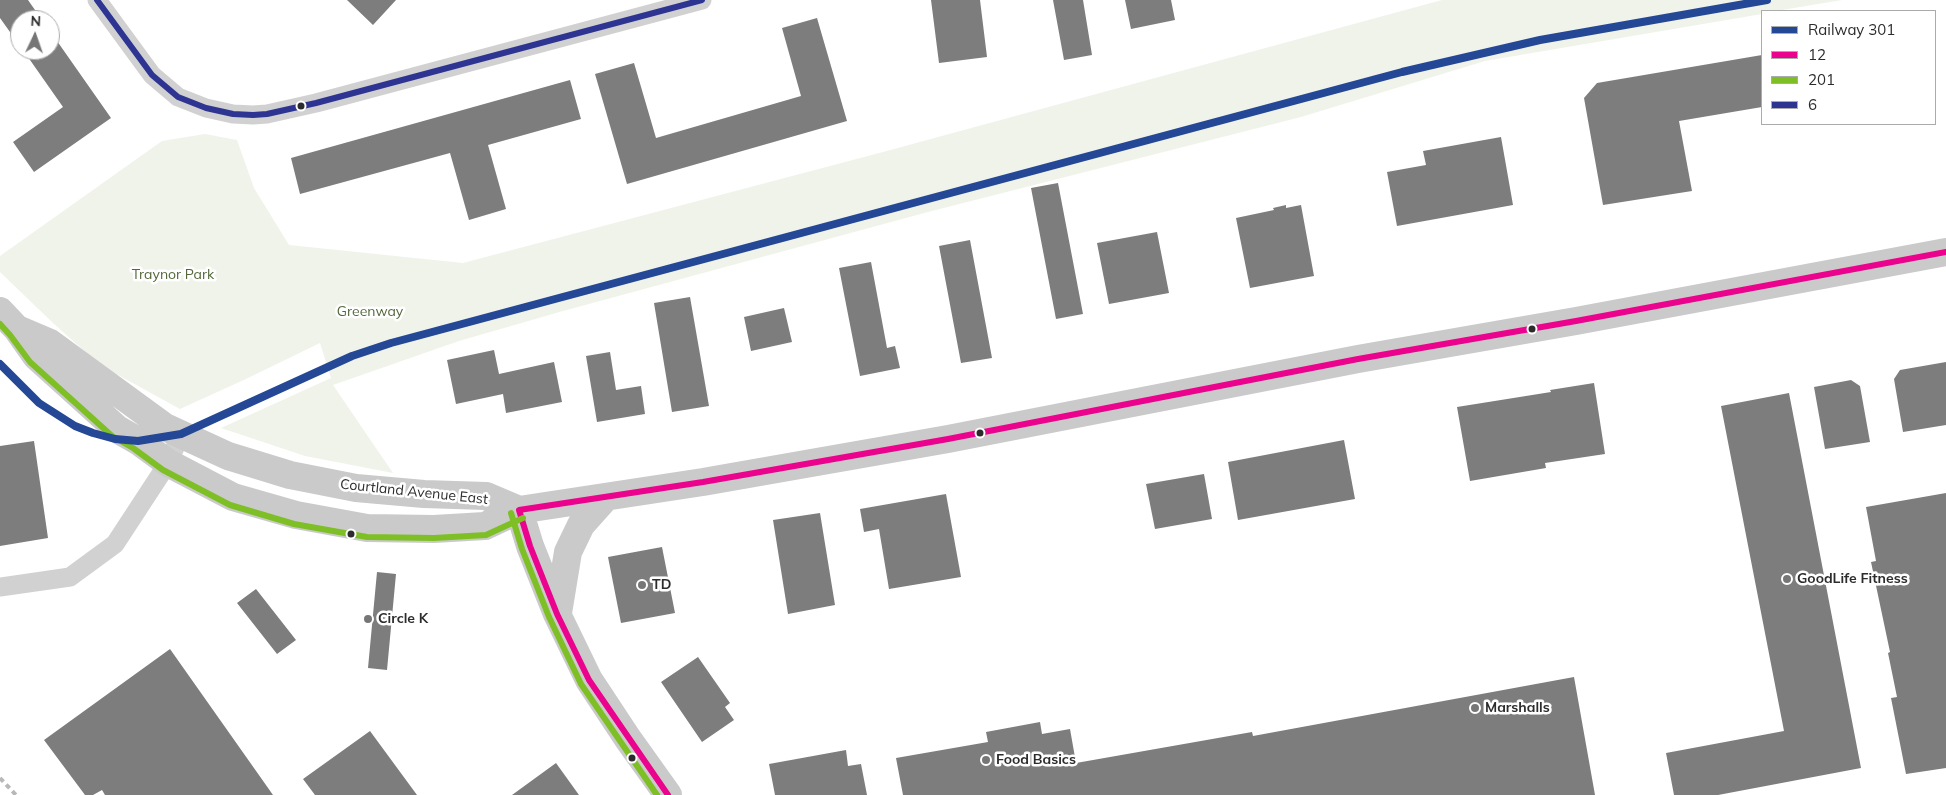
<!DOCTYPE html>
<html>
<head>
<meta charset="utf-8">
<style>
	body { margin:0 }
	#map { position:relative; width:1946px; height:795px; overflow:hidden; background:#fff; font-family:Mulish,sans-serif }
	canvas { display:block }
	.legend { position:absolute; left:1761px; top:10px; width:175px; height:115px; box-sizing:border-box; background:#fff; border:1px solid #ababab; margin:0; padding:6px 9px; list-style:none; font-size:15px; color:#2c2c2c }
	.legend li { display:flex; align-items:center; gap:10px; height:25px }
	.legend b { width:25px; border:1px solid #ababab }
	.north { position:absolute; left:10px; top:10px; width:50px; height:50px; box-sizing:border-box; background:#fff; border:1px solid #ababab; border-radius:50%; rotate:3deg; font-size:14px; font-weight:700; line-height:20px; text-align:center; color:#2c2c2c }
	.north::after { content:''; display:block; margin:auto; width:18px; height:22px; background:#767676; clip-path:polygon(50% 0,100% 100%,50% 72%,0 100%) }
</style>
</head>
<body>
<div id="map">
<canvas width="1946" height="795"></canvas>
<ul class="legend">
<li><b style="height:6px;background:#244895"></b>Railway 301</li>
<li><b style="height:6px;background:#eb028d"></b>12</li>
<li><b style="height:6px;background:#7ebf26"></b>201</li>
<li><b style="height:6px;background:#2e3491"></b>6</li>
</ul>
<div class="north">N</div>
</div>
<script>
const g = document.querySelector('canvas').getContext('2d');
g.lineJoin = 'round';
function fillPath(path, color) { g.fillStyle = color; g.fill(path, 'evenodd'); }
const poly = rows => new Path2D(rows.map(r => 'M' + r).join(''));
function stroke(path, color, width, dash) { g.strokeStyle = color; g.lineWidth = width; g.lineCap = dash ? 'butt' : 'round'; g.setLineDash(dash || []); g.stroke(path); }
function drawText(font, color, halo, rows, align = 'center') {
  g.font = font + ' Mulish,sans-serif'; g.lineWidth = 5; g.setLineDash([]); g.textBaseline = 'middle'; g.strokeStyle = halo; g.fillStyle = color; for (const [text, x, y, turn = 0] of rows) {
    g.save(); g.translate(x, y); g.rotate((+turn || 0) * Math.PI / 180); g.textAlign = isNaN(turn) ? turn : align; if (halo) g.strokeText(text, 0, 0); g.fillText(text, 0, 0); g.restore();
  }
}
fillPath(poly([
	[1442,0,1842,0,1776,11,1762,11,1762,14,1485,61,1301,117,928,212,563,311,459,341,333,385,393,473,305,456,221,428,331,378,320,343,248,378,180,409,100,365,53,323,0,272,0,256,162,141,205,134,237,140,254,188,289,245,463,263,883,152]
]), '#f0f3ea');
fillPath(poly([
	[0,0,28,0,42,20,20,20,20,46,0,18],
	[347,0,396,0,373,25],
	[931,0,980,0,987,57,939,63],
	[1053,0,1083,0,1092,55,1064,60],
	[1125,0,1171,0,1175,20,1131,29],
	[817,18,847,121,627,184,595,74,634,63,656,138,801,96,782,28],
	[50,31,111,118,34,172,13,142,63,107,23,50,50,50],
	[1762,55,1762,107,1679,121,1692,191,1603,205,1584,98,1597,83],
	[570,80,581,119,488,145,506,209,469,220,450,153,300,194,291,158],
	[1501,137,1513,205,1397,226,1387,172,1426,165,1423,151],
	[1058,183,1083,314,1056,319,1031,188],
	[1286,205,1286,208,1301,205,1314,276,1250,288,1236,218,1274,210,1273,208],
	[1157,232,1169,293,1109,304,1097,243],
	[970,240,992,358,961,363,939,246],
	[871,262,887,348,895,346,900,368,860,376,839,268],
	[690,297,709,406,672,412,654,303],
	[784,308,792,342,751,351,744,317],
	[494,350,499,374,554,362,562,402,506,413,503,394,456,404,447,360],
	[610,352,616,390,641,386,645,414,597,422,586,356],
	[1946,362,1946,425,1903,432,1894,379,1900,370],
	[1851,380,1860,386,1870,442,1825,449,1814,387],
	[1594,383,1605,454,1545,463,1546,468,1470,481,1457,407,1551,392,1550,390],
	[1789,393,1861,768,1718,795,1674,795,1666,753,1784,731,1721,406],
	[1344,440,1355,499,1238,520,1228,462],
	[34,441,48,538,0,546,0,446],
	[1204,474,1212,519,1155,529,1146,484],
	[1946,493,1946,768,1906,774,1891,698,1897,697,1888,653,1890,652,1871,562,1876,561,1866,507],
	[946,494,961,577,889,589,879,529,864,532,860,509],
	[820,513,835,605,788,614,773,520],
	[662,547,675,613,621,623,608,557],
	[377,572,396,574,387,670,368,668],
	[256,589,296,640,277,654,237,603],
	[170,649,273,795,105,795,102,790,93,795,85,795,44,740],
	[698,657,730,703,725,707,734,720,702,742,661,682],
	[1574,677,1595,795,903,795,896,758,988,742,986,732,1040,722,1042,734,1070,729,1076,763,1252,732,1253,736],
	[370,731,417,795,315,795,303,779],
	[846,750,848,766,861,764,867,795,775,795,769,764],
	[556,763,579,795,512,795]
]), '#7d7d7d');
stroke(poly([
	[97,0,152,75,178,97,206,108,233,114,253,115,267,114,316,103,702,0],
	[0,587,70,577,115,544,168,463,181,434]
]), '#d1d1d1', 19);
stroke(poly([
	[0,311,17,329,36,356,117,429,138,441,168,463,233,497,296,515,367,528,434,529,485,526,519,510,703,482,948,439,1358,359,1576,321,1946,252],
	[17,329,50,343,165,427,228,456,290,475,356,488,424,494,486,496,519,510],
	[519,510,530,546,557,614,589,680,628,739,668,795],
	[558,613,568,552,581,525,606,497]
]), '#cacaca', 28);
stroke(poly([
	[0,778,16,795]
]), '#b8b8b8', 4, [5, 4]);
stroke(poly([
	[668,795,589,680,557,614,530,546,519,510,703,482,948,439,1358,359,1576,321,1946,252]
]), '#eb028d', 6);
stroke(poly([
	[0,324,10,335,30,362,112,436,133,448,163,470,230,505,294,524,367,537,434,538,486,535,523,518],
	[511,513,522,549,549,617,581,684,657,795]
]), '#7ebf26', 6);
stroke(poly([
	[97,0,152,75,178,97,206,108,233,114,253,115,267,114,316,103,702,0]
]), '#2e3491', 6);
stroke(poly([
	[0,364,39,403,75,426,93,433,115,439,138,441,181,434,352,356,391,343,1402,72,1540,40,1767,0]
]), '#244895', 8);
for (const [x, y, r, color] of [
	[301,106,4.5,"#2c2c2c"],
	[1532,329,4.5,"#2c2c2c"],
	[980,433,4.5,"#2c2c2c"],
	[351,534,4.5,"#2c2c2c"],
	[1787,579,5,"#767676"],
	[642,585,5,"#767676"],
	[368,619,5,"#767676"],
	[1475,708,5,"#767676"],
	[632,758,4.5,"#2c2c2c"],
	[986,760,5,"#767676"]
]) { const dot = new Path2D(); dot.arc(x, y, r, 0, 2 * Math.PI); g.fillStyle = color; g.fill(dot); stroke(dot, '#fff', 2); }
drawText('14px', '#53683a', '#fff', [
	["Traynor Park",173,275],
	["Greenway",370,312]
]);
drawText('14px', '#2c2c2c', '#fff', [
	["Courtland Avenue East",414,492,6]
]);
drawText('bold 14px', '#2c2c2c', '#fff', [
	["GoodLife Fitness",1797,579],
	["TD",652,585],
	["Circle K",378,619],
	["Marshalls",1485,708],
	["Food Basics",996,760]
], 'left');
</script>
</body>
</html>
